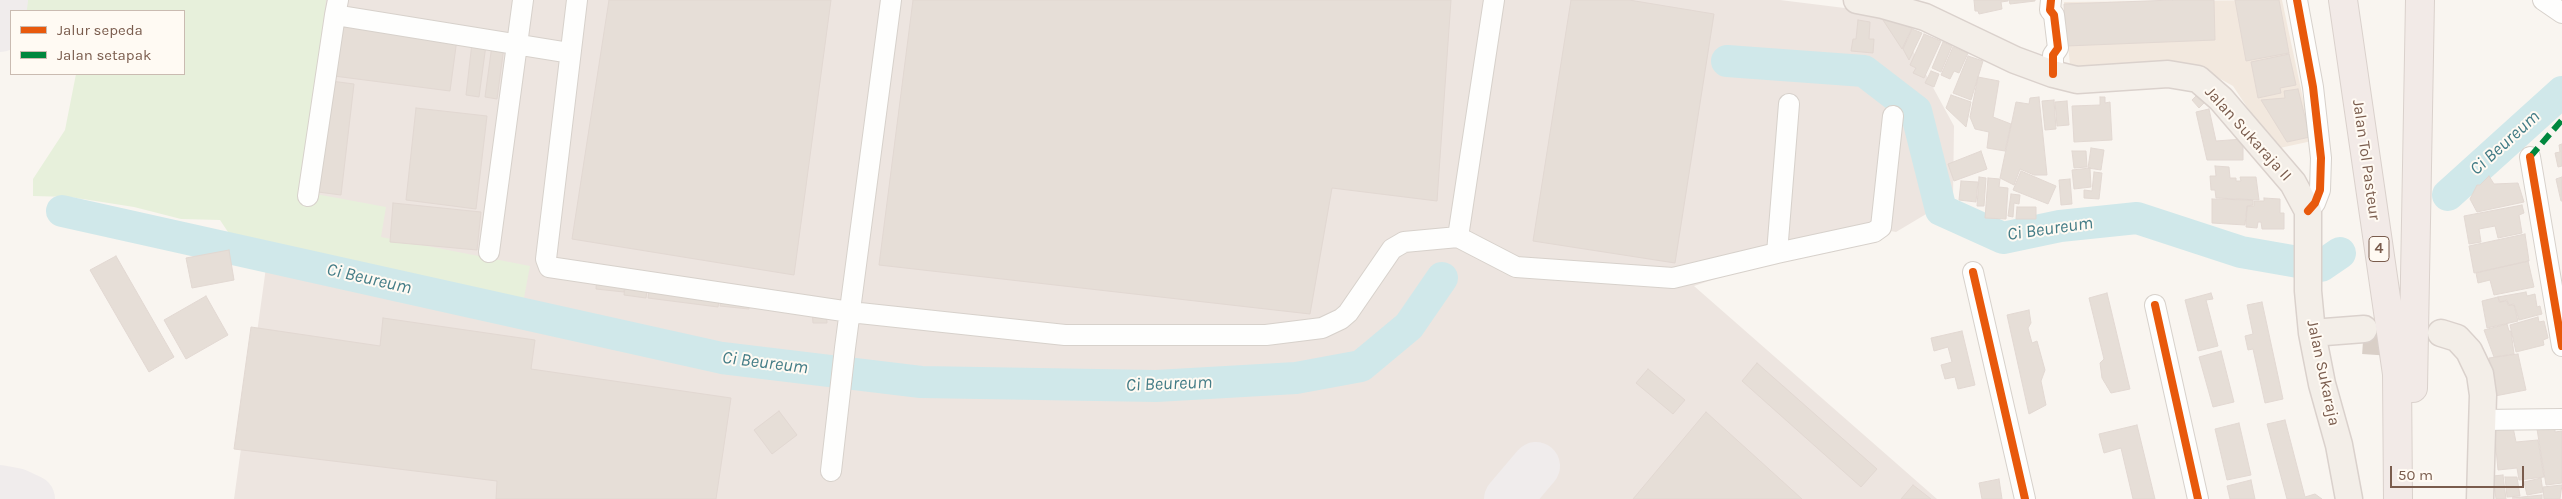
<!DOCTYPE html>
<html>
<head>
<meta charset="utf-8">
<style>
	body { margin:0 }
	#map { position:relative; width:2562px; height:499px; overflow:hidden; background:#f9f5f0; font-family:Karla,sans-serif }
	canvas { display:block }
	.legend { position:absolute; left:10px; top:10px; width:175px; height:65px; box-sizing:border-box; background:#fffaf3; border:1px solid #cabbb1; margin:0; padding:6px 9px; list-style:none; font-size:15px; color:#7a5c4d }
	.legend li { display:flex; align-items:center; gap:10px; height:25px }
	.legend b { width:25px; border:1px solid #cabbb1 }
	.scale { position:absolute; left:2390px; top:466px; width:134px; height:22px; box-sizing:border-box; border:2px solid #7a5c4d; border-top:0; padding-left:6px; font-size:15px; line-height:18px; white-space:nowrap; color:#7a5c4d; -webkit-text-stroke:4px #fffaf3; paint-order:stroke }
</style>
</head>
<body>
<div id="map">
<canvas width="2562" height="499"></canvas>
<ul class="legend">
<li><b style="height:6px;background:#e8590c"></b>Jalur sepeda</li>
<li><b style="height:6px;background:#00873e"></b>Jalan setapak</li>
</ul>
<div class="scale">50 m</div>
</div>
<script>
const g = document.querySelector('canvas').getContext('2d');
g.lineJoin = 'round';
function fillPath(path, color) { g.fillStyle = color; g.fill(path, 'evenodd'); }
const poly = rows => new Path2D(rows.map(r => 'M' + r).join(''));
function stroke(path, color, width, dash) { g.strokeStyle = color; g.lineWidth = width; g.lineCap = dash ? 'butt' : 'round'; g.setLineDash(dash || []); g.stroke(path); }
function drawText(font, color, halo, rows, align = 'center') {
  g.font = font + ' Karla,sans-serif'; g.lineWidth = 4; g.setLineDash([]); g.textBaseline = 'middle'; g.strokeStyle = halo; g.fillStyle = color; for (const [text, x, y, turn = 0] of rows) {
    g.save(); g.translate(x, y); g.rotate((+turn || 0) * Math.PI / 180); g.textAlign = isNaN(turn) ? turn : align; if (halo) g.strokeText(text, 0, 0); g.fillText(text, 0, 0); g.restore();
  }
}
fillPath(poly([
	[2282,0,2312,141,2275,149,2233,86,2197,66,2071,76,2064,2]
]), '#f2e8de');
fillPath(poly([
	[303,0,1780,0,1893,14,1954,126,1953,198,1896,232,1868,227,1694,286,1937,499,234,499]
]), '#ede5e0');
fillPath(poly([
	[16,0,326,0,305,192,386,207,381,237,530,266,523,303,576,314,574,320,405,294,364,279,324,279,289,266,230,235,220,220,181,219,134,207,70,197,33,196,33,179,65,130,76,74,184,74,184,11,15,11]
]), '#e7f0db');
stroke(poly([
	[1727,61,1864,71,1916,111,1941,210,2003,238,2060,226,2137,218,2241,252,2321,266,2340,253],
	[2448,195,2562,92],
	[62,211,722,358,921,382,1156,386,1296,378,1361,366,1409,326,1442,278]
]), '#d0e8ea', 32);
stroke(poly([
	[0,28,4,0],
	[0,489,16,492,31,499],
	[1508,499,1536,466]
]), '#f0ecec', 48);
const building = poly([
	[609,0,831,0,794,275,572,239,609,0],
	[913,0,1451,0,1437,201,1332,188,1310,314,879,265,913,0],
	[1571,0,1629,0,1714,14,1675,263,1533,241,1571,0],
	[1974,0,2008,0,2008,1,2001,2,2002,9,1979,14,1978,11,1975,11,1974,0],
	[2009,0,2035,0,2035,1,2010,4,2009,0],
	[2173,0,2214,0,2215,40,2066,46,2064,4,2173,0],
	[2235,0,2279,0,2289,53,2246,61,2235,0],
	[1884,17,1912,28,1902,49,1883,20,1884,17],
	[1858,20,1870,22,1869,39,1874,39,1873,53,1851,51,1853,39,1856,39,1858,20],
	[341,24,457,39,450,91,334,76,341,24],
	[1912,29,1922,33,1909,60,1903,49,1912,29],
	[1924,34,1941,41,1924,78,1913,73,1916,68,1910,65,1924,34],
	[1943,42,1952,46,1941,72,1932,68,1943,42],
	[472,43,486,45,479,97,466,95,472,43],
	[492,45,504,47,497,99,485,97,492,45],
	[1953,47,1968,53,1959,73,1954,71,1950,79,1941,75,1953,47],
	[2289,54,2296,85,2280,88,2281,93,2258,98,2251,62,2289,54],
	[1968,56,1983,61,1971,100,1953,93,1968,56],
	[1931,71,1939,74,1934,87,1925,83,1931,71],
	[1978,77,1999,81,1993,117,2011,124,2005,151,1987,148,1989,132,1975,129,1970,117,1978,77],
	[331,81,354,84,341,195,318,192,331,81],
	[2298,89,2310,137,2287,142,2261,100,2285,98,2284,91,2298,89],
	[2200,92,2207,100,2199,108,2192,100,2200,92],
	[1951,95,1971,102,1966,127,1946,108,1951,95],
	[2039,97,2047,175,2034,175,2020,169,2014,185,2000,178,2016,102,2029,104,2030,98,2039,97],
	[2100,97,2105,97,2105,103,2110,102,2112,140,2074,142,2072,106,2100,105,2100,97],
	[2054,100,2056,129,2045,130,2042,101,2054,100],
	[2067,101,2069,125,2057,126,2055,102,2067,101],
	[416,108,487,116,476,209,406,200,416,108],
	[2209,109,2216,141,2243,139,2243,160,2207,160,2196,112,2209,109],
	[2562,144,2562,166,2558,167,2555,153,2560,152,2559,145,2562,144],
	[2091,148,2104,150,2101,170,2088,168,2091,148],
	[1981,151,1987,169,1954,181,1948,164,1981,151],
	[2072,151,2086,151,2087,167,2074,168,2072,151],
	[2215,166,2229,167,2230,178,2236,178,2236,181,2241,181,2240,177,2256,177,2259,200,2216,198,2215,190,2211,190,2210,176,2216,176,2215,166],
	[2090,168,2091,187,2074,189,2072,170,2090,168],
	[2021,171,2056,186,2048,204,2013,190,2021,171],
	[2094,172,2102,173,2099,199,2084,198,2084,190,2092,191,2094,172],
	[2489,176,2494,184,2518,183,2524,202,2477,212,2470,199,2477,185,2480,185,2489,176],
	[1979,177,1986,178,1984,206,1977,206,1979,177],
	[2562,177,2562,201,2561,201,2556,179,2562,177],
	[1988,178,2000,179,1999,187,2008,188,2006,219,1985,218,1988,178],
	[2070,179,2072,204,2061,205,2059,180,2070,179],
	[1961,181,1978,182,1976,202,1959,200,1961,181],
	[2011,194,2020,195,2019,204,2014,203,2013,217,2008,216,2011,194],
	[2264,198,2280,199,2280,213,2284,213,2284,229,2262,229,2261,222,2258,222,2257,228,2246,227,2247,206,2254,206,2254,201,2264,201,2264,198],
	[2212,199,2253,200,2253,205,2247,206,2245,225,2212,223,2212,199],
	[393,203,481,212,477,250,390,242,393,203],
	[2522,205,2524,213,2519,215,2522,233,2498,238,2495,226,2479,229,2481,242,2469,244,2464,216,2522,205],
	[2017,207,2036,207,2036,219,2016,219,2017,207],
	[2525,234,2529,261,2474,273,2469,246,2525,234],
	[229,250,234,280,192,288,186,258,229,250],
	[116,256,174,357,149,372,90,270,116,256],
	[2528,261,2534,287,2494,295,2490,280,2478,283,2476,273,2528,261],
	[597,276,625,279,624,292,596,289,597,276],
	[626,280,648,283,646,298,624,295,626,280],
	[650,285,720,295,718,307,648,298,650,285],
	[2526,292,2527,296,2535,294,2537,307,2540,306,2542,314,2519,320,2514,304,2509,305,2507,300,2500,302,2498,297,2526,292],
	[2107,293,2130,389,2111,393,2102,378,2100,363,2104,359,2089,298,2107,293],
	[2211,293,2213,299,2206,300,2218,346,2198,351,2185,300,2211,293],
	[722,295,750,298,749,309,720,306,722,295],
	[206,296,228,335,186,359,164,320,206,296],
	[2498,297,2499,302,2507,301,2508,305,2514,305,2518,321,2487,328,2482,301,2498,297],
	[2262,302,2283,399,2265,403,2253,349,2248,350,2245,336,2253,334,2247,305,2262,302],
	[812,309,826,309,827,323,813,323,812,309],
	[2029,310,2031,323,2028,328,2032,343,2037,341,2045,370,2041,381,2046,405,2029,414,2007,315,2029,310],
	[2538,317,2539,322,2544,321,2548,338,2543,340,2544,345,2516,352,2510,325,2538,317],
	[383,318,535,340,531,369,731,398,716,499,496,499,497,481,234,449,251,327,380,346,383,318],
	[2507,324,2509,331,2511,331,2514,354,2494,357,2484,330,2507,324],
	[1962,331,1975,385,1958,389,1955,377,1945,379,1941,365,1952,362,1948,347,1934,351,1931,338,1962,331],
	[2221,351,2234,402,2213,407,2199,357,2221,351],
	[2518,354,2526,390,2495,396,2489,358,2518,354],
	[1757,363,1877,469,1861,487,1742,381,1757,363],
	[1648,369,1685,400,1673,414,1636,383,1648,369],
	[779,411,797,435,772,454,754,430,779,411],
	[1706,412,1802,499,1633,499,1706,412],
	[2285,420,2305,497,2315,494,2322,499,2287,499,2267,424,2285,420],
	[2239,423,2251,475,2227,480,2215,429,2239,423],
	[2137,425,2155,499,2133,499,2121,448,2104,453,2099,434,2137,425],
	[2555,426,2555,432,2562,431,2562,483,2546,485,2537,429,2555,426],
	[2513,427,2516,442,2538,440,2544,477,2519,480,2517,468,2498,470,2494,429,2513,427],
	[2503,475,2506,499,2496,499,2493,476,2503,475],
	[2505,477,2517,477,2520,496,2507,497,2505,477],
	[2541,478,2543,492,2527,495,2524,482,2541,478],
	[1999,479,2002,499,1982,499,1979,483,1999,479],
	[2251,480,2255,499,2230,499,2227,486,2251,480],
	[1913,485,1931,499,1901,499,1913,485],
	[2562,485,2560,499,2544,499,2543,487,2562,485],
	[2542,495,2542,499,2512,498,2542,495]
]);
fillPath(building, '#e6ded7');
stroke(building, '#e2d8d2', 1);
stroke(poly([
	[2363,341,2439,346]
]), '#d9cfc7', 26, [26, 13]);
const minor = poly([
	[338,0,335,15,570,53],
	[577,0,546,259,549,267,850,312,1065,335,1266,335,1322,328,1341,319,1348,313,1392,249,1404,242,1458,237,1494,0],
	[2051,0,2050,10,2054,15,2058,48,2053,55,2053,74],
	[2297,0,2313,87,2321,158,2320,190,2315,203,2308,211],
	[2543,0,2562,13],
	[2530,157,2562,346],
	[308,196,335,15],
	[1458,237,1516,267,1673,278,1777,253,1789,104],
	[489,252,523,0],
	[1777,253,1874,232,1881,227,1893,116],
	[1973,272,2025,499],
	[2155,305,2198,499],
	[2481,420,2562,419],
	[831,471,845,348,891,0]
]);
const major = poly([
	[1857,0,1883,5,1925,17,2015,60,2053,74,2077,80,2168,74,2198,79,2221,99,2293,183,2308,211,2308,291,2312,333,2322,384,2339,445,2349,499],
	[2312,333,2364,329],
	[2441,333,2457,338,2469,351,2480,374,2483,395,2480,499]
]);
const highway = poly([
	[2343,0,2397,374,2398,499],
	[2413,388,2420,0]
]);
stroke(minor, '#d7d1cb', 22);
stroke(major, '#dad1cc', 29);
stroke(highway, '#dad1cc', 30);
stroke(minor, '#fefefd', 20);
stroke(major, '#f3eee8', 26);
stroke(highway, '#f2eae7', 28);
stroke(poly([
	[2530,157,2562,120]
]), '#00873e', 6, [12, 6]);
stroke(poly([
	[2051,0,2050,10,2054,15,2058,48,2053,55,2053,74],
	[2297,0,2313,87,2321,158,2320,190,2315,203,2308,211],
	[2530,157,2562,346],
	[1973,272,2025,499],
	[2155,305,2198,499]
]), '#e8590c', 8);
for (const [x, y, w] of [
	[2379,249,20]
]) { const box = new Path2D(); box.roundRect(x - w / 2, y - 12.5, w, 25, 4); g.fillStyle = '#fffaf3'; g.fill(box); stroke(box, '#7a5c4d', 1); }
drawText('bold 15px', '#7a5c4d', null, [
	["4",2379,249]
]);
drawText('16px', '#7a5c4d', '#fffaf3', [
	["Jalan Sukaraja II",2248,134,48],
	["Jalan Tol Pasteur",2366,160,82],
	["Jalan Sukaraja",2323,373,78]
]);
drawText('italic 18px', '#437c86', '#fffaf3', [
	["Ci Beureum",2505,143,-42],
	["Ci Beureum",2050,229,-8],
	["Ci Beureum",369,279,13],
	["Ci Beureum",765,363,7],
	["Ci Beureum",1169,384,-2]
]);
</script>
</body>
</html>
